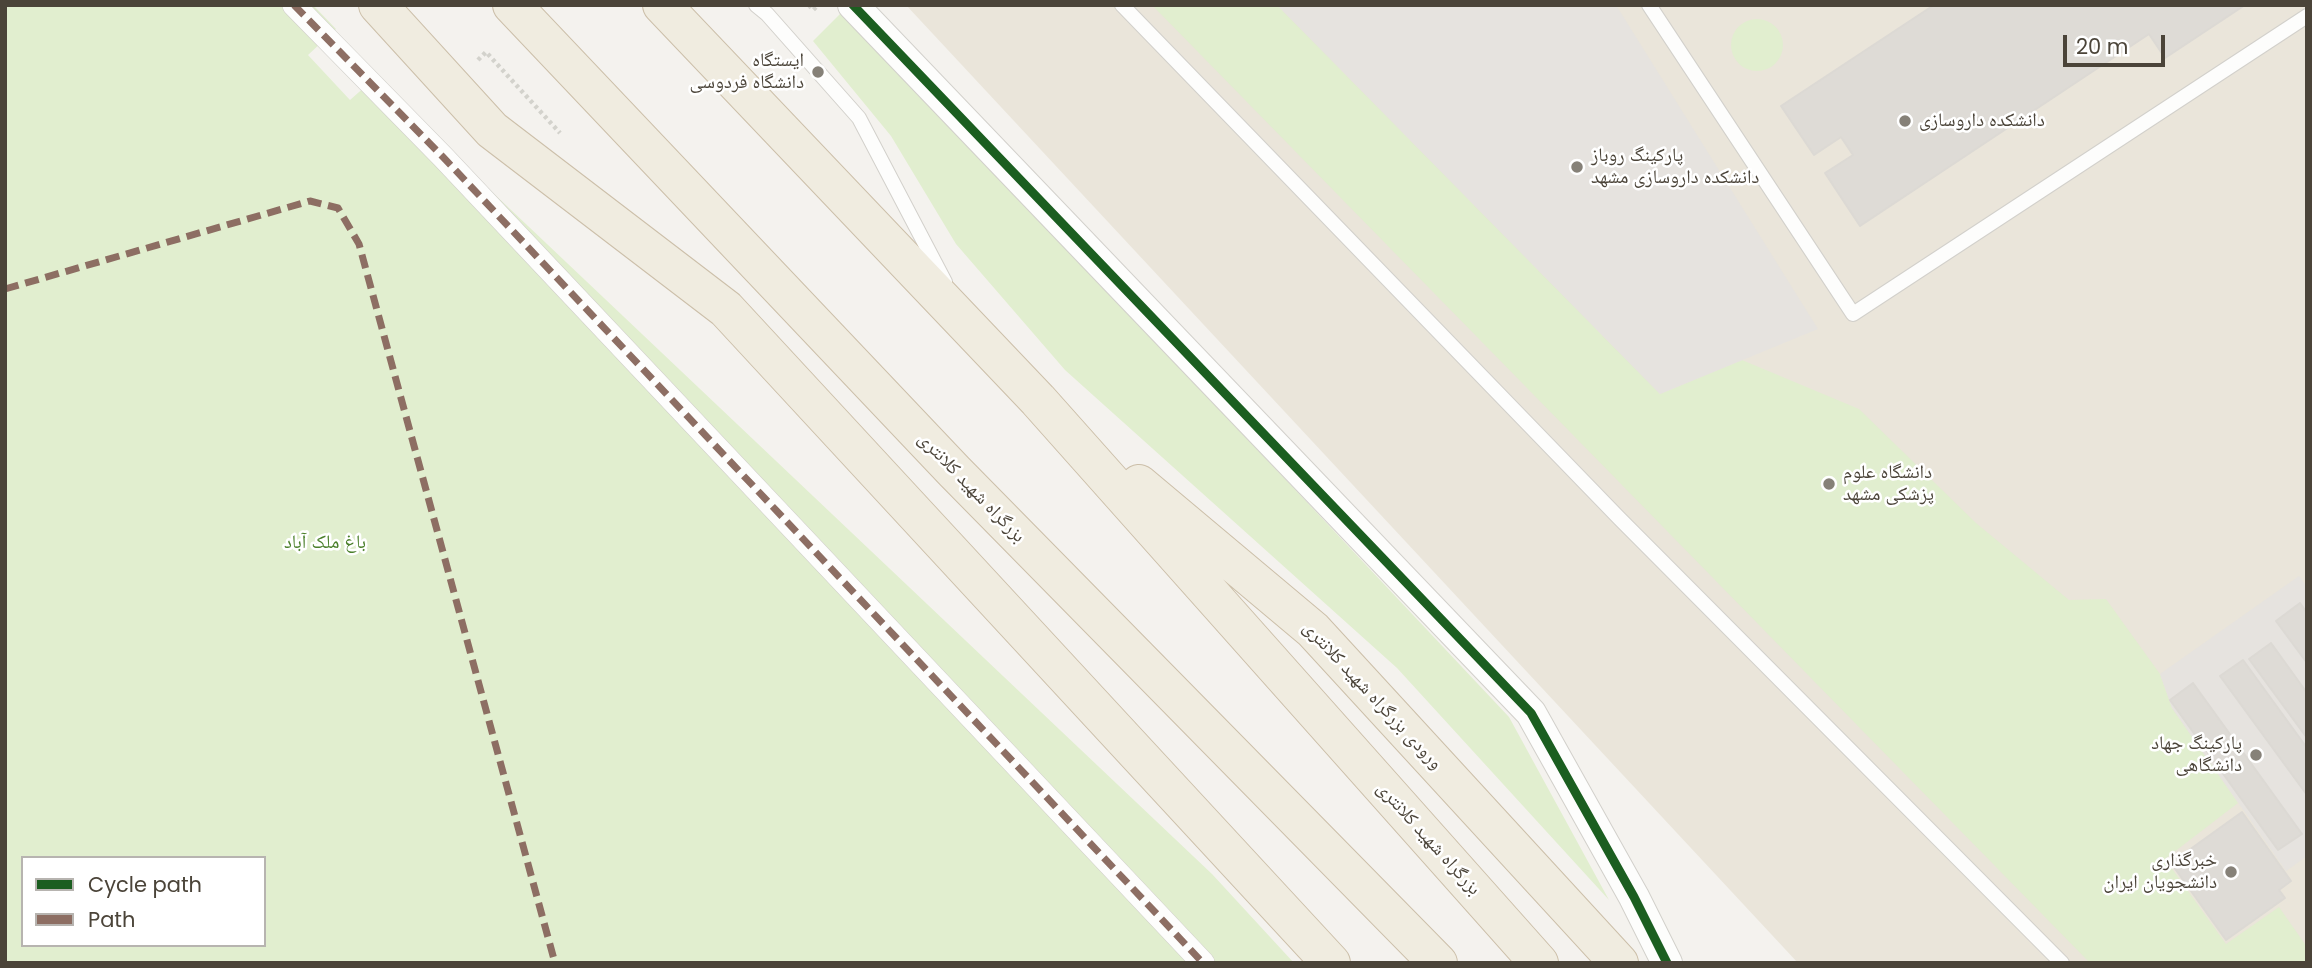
<!DOCTYPE html>
<html>
<head>
<meta charset="utf-8">
<style>
	body { margin:0 }
	#map { position:relative; width:2312px; height:968px; overflow:hidden; background:#f4f2ee; font-family:Poppins,sans-serif }
	canvas { display:block }
	.frame { position:absolute; inset:0; border:7px solid #4b4439; pointer-events:none }
	.legend { position:absolute; left:21px; top:856px; width:245px; height:91px; box-sizing:border-box; background:#fff; border:2px solid #b7b4b0; margin:0; padding:9px 12px; list-style:none; font-size:21px; color:#4b4439 }
	.legend li { display:flex; align-items:center; gap:14px; height:35px }
	.legend b { width:35px; border:2px solid #b7b4b0 }
	.scale { position:absolute; left:2063px; top:35px; width:102px; height:32px; box-sizing:border-box; border:4px solid #4b4439; border-top:0; padding-left:9px; font-size:21px; line-height:24px; white-space:nowrap; color:#4b4439; -webkit-text-stroke:5px #fff; paint-order:stroke }
</style>
</head>
<body>
<div id="map">
<canvas width="2312" height="968"></canvas>
<div class="frame"></div>
<ul class="legend">
<li><b style="height:9px;background:#1b5e20"></b>Cycle path</li>
<li><b style="height:9px;background:#8d6e63"></b>Path</li>
</ul>
<div class="scale">20 m</div>
</div>
<script>
const g = document.querySelector('canvas').getContext('2d');
g.lineJoin = 'round';
function fillPath(path, color) { g.fillStyle = color; g.fill(path, 'evenodd'); }
const poly = rows => new Path2D(rows.map(r => 'M' + r).join(''));
function stroke(path, color, width, dash) { g.strokeStyle = color; g.lineWidth = width; g.lineCap = dash ? 'butt' : 'round'; g.setLineDash(dash || []); g.stroke(path); }
function drawText(font, color, halo, rows, align = 'center') {
  g.font = font + ' Poppins,"Noto Naskh Arabic",sans-serif'; g.lineWidth = 5; g.setLineDash([]); g.textBaseline = 'middle'; g.strokeStyle = halo; g.fillStyle = color; for (const [text, x, y, turn = 0] of rows) {
    g.save(); g.translate(x, y); g.rotate((+turn || 0) * Math.PI / 180); g.textAlign = isNaN(turn) ? turn : align; if (halo) g.strokeText(text, 0, 0); g.fillText(text, 0, 0); g.restore();
  }
}
fillPath(poly([
	[906,5,2307,5,2307,963,1798,963]
]), '#eae5da');
fillPath(poly([
	[5,5,313,5,336,29,308,55,350,100,376,77,433,136,1212,874,1294,963,5,963],
	[23,858,264,858,264,945,23,945],
	[1152,5,1277,5,1660,394,1742,360,1859,409,1976,523,2069,600,2106,599,2160,674,2172,708,2238,803,2165,859,2226,944,2279,907,2307,947,2307,963,2090,963],
	[844,10,1509,717,1609,900,1397,668,1065,370,956,244,891,136,813,41],
	'1731 45a26 26 0 1 1 52 0a26 26 0 1 1-52 0Z'
]), '#e1eecf');
fillPath(poly([
	[1277,5,1616,5,1818,329,1660,394],
	[2299,576,2307,587,2307,856,2286,871,2172,708,2160,674]
]), '#e6e3df');
const building = poly([
	[1934,5,2245,5,2165,58,2149,34,1860,226,1825,173,1853,155,1841,137,1814,155,1781,106,1934,5],
	[2300,603,2307,613,2307,663,2276,621,2300,603],
	[2271,643,2307,693,2307,738,2249,659,2271,643],
	[2243,660,2307,748,2307,795,2220,676,2243,660],
	[2193,683,2302,834,2278,850,2170,700,2193,683],
	[2242,812,2291,881,2279,890,2285,898,2226,940,2171,863,2242,812]
]);
fillPath(building, '#dedbd6');
stroke(building, '#dcd9d4', 2);
const service = poly([
	[756,5,767,14,859,118,945,282],
	[1122,5,1620,519,2062,963],
	[1649,5,1853,314,2307,16]
]);
const pedestrian = poly([
	[294,5,443,157,1203,963]
]);
const minor = poly([
	[853,5,1531,713,1634,897,1667,963]
]);
const trunk = poly([
	[378,5,492,130,726,309,1331,963],
	[512,5,954,471,1438,963],
	[662,5,1038,400,1539,963],
	[1139,484,1313,630,1619,963]
]);
stroke(service, '#d2d0cb', 16);
stroke(pedestrian, '#d2d0cb', 24);
stroke(minor, '#d2d0cb', 32);
stroke(trunk, '#ccbfa9', 40);
stroke(poly([
	[809,5,813,10,818,5],
	[478,60,486,52,560,133]
]), '#d3d2cc', 4.5, [3.5, 3.5]);
stroke(service, '#fdfdfc', 14);
stroke(pedestrian, '#fdfdfc', 23);
stroke(minor, '#fdfdfc', 30);
stroke(trunk, '#f0ece0', 38);
stroke(poly([
	[294,5,443,157,1203,963],
	[5,289,310,201,338,208,359,244,555,963]
]), '#8d6e63', 7, [14, 7]);
stroke(poly([
	[853,5,1531,713,1634,897,1667,963]
]), '#1b5e20', 9);
for (const [x, y, r, color] of [
	[818,72,7,"#868178"],
	[1905,121,7,"#868178"],
	[1577,167,7,"#868178"],
	[1829,484,7,"#868178"],
	[2256,755,7,"#868178"],
	[2231,872,7,"#868178"]
]) { const dot = new Path2D(); dot.arc(x, y, r, 0, 2 * Math.PI); g.fillStyle = color; g.fill(dot); stroke(dot, '#fff', 2.5); }
drawText('19px', '#4b4439', '#fff', [
	["ایستگاه",804,61],
	["دانشگاه فردوسی",804,83],
	["دانشکده داروسازی",1919,121,"left"],
	["پارکینگ روباز",1591,156,"left"],
	["دانشکده داروسازی مشهد",1591,178,"left"],
	["دانشگاه علوم",1843,473,"left"],
	["پزشکی مشهد",1843,495,"left"],
	["پارکینگ جهاد",2242,744],
	["دانشگاهی",2242,766],
	["خبرگذاری",2217,861],
	["دانشجویان ایران",2217,883]
], 'right');
drawText('19px', '#4b4439', '#fff', [
	["بزرگراه شهید کلانتری",971,488,46],
	["ورودی بزرگراه شهید کلانتری",1372,696,47],
	["بزرگراه شهید کلانتری",1428,839,48]
]);
drawText('19px', '#4a7f2a', '#fff', [
	["باغ ملک آباد",325,543]
]);
</script>
</body>
</html>
